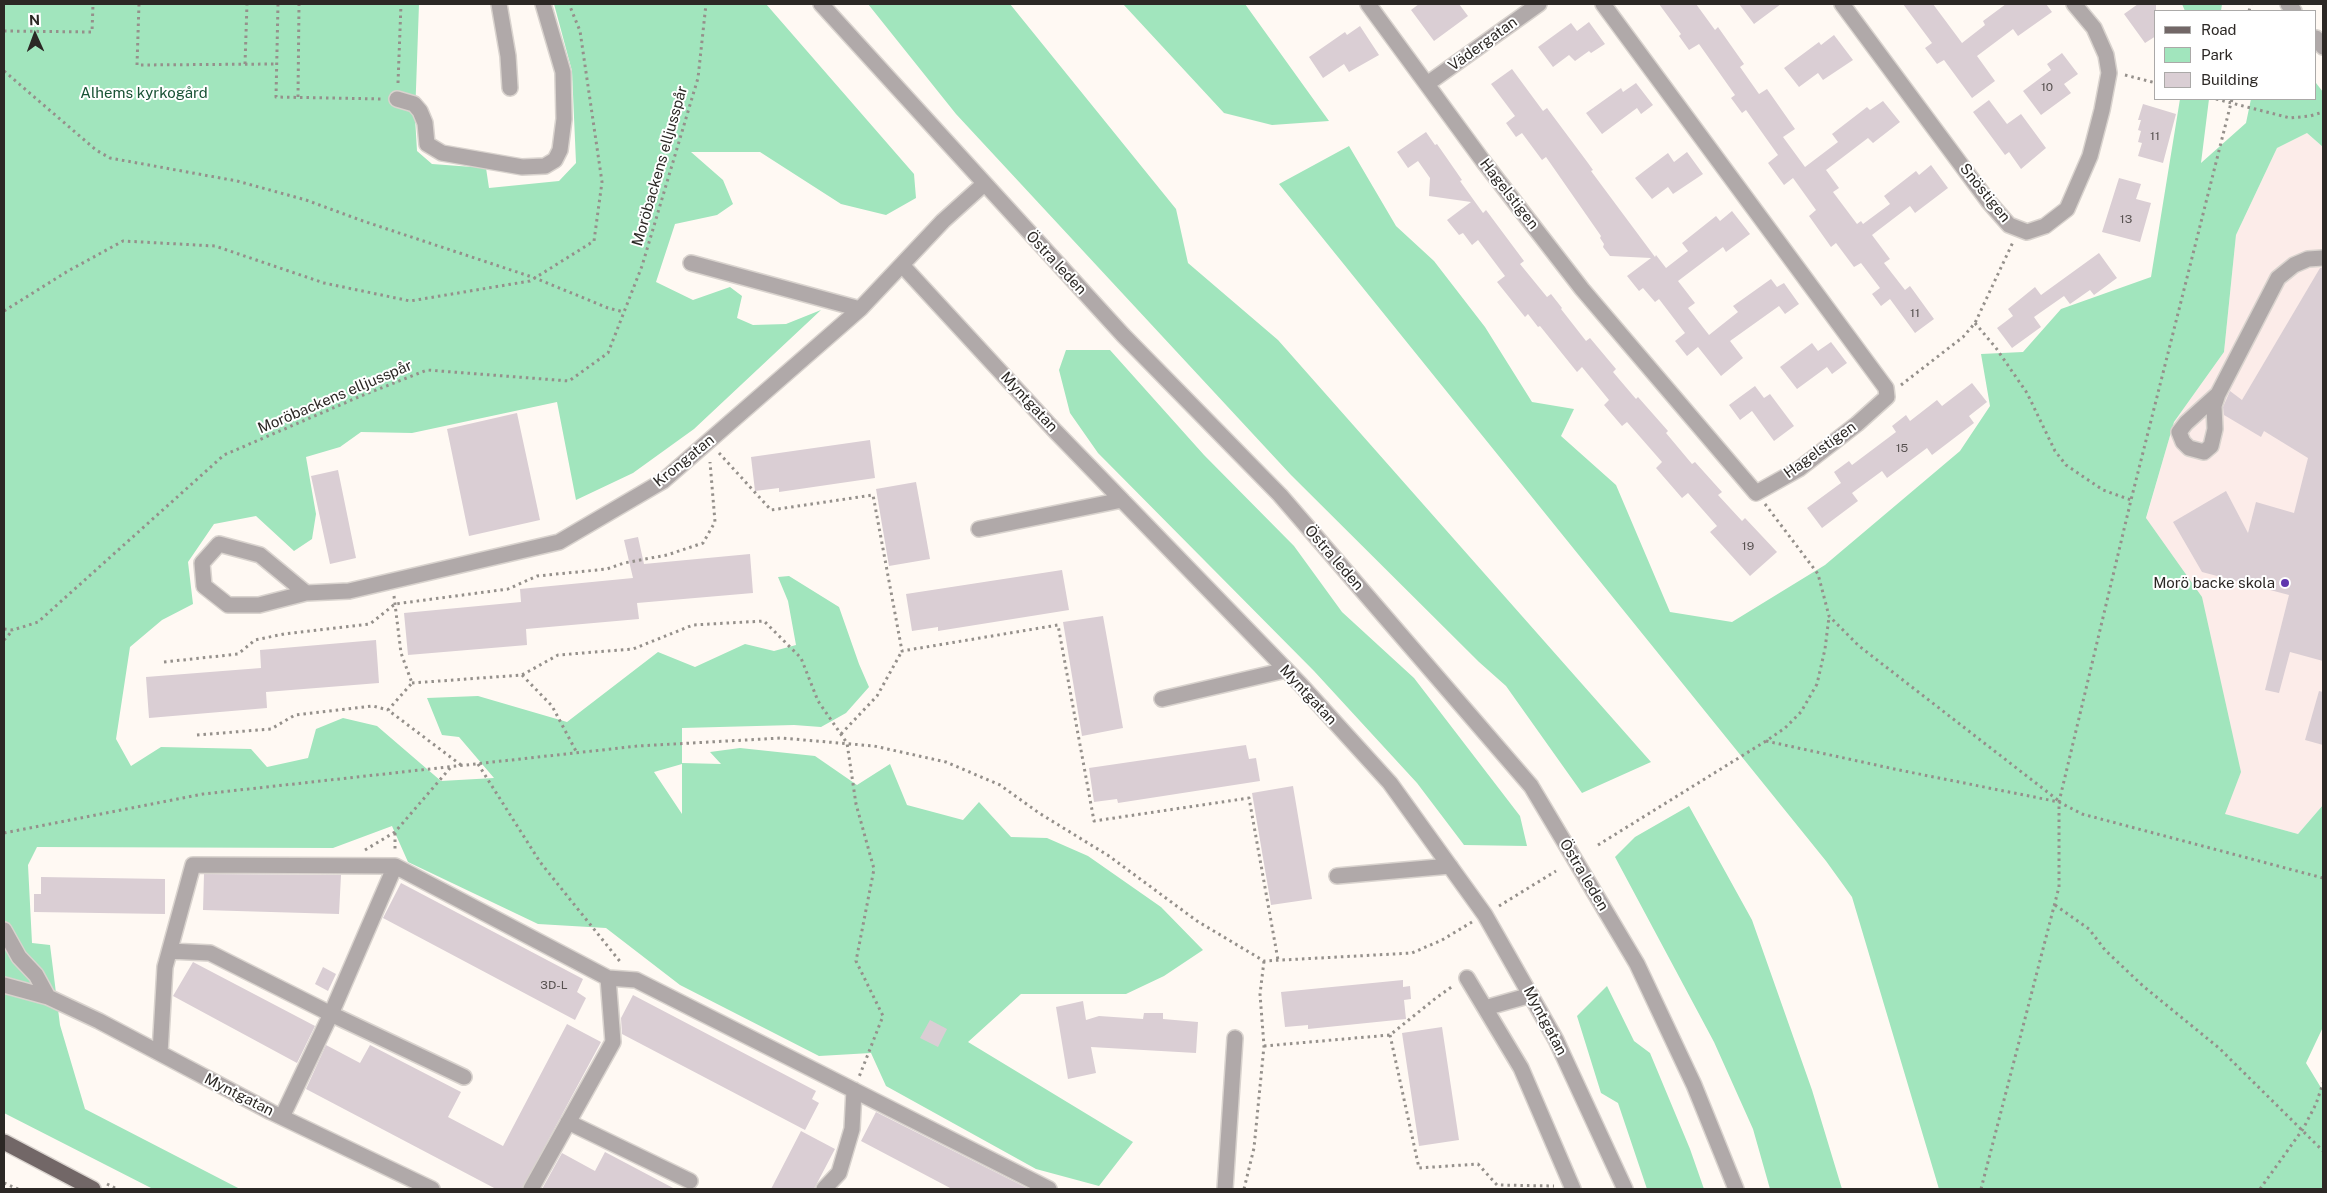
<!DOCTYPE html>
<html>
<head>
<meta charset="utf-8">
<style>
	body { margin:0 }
	#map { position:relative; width:2327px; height:1193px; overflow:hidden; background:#fff9f3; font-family:"Public Sans",sans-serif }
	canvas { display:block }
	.frame { position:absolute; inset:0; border:5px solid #2c2825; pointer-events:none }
	.legend { position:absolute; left:2154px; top:10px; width:162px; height:90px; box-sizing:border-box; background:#fff; border:1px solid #aba9a8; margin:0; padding:6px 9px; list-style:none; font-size:15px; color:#2c2825 }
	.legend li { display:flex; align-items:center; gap:10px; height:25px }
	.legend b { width:25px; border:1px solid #aba9a8 }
	.north { position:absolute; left:10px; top:10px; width:50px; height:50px; -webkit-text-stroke:4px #fff; paint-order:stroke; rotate:358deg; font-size:14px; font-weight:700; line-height:20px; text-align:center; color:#2c2825 }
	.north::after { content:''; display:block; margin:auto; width:18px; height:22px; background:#2c2825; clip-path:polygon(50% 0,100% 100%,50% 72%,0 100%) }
</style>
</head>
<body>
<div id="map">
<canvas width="2327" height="1193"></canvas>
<div class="frame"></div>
<ul class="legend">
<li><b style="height:6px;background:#726767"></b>Road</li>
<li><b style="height:14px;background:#a1e5bd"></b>Park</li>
<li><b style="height:14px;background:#daced4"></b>Building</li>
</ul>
<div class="north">N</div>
</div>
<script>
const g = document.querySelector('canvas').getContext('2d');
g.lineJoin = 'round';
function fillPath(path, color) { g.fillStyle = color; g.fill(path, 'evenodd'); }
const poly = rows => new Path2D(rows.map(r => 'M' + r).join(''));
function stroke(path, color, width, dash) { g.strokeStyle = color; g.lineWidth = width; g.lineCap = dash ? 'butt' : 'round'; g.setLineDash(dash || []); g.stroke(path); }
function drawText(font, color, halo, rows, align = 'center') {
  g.font = font + ' "Public Sans",sans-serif'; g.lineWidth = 4; g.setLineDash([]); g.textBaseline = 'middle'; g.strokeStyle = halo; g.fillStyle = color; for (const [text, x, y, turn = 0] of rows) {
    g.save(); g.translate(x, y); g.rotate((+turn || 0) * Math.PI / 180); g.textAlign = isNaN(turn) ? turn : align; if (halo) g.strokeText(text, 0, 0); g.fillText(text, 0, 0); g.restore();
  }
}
fillPath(poly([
	[2307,133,2323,147,2323,805,2298,834,2224,814,2146,519,2174,422,2224,352,2236,235,2277,148]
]), '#fcece9');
fillPath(poly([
	[4,4,419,4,415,117,417,151,432,164,486,168,489,188,559,181,576,163,572,71,554,4,766,4,914,174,916,198,886,215,841,204,760,152,691,152,723,180,733,204,717,215,675,224,656,282,693,300,730,287,742,296,737,318,753,325,786,324,821,310,694,429,633,473,576,500,557,402,412,433,361,432,340,447,306,457,316,514,312,539,294,551,256,516,214,524,188,562,193,604,162,620,130,647,116,739,131,766,161,747,251,749,267,767,308,758,316,729,343,718,377,726,441,781,494,778,459,737,442,735,427,698,478,696,567,722,658,652,695,667,745,644,774,651,796,645,788,601,778,577,789,576,839,607,859,664,869,687,846,713,821,727,794,725,682,728,682,763,721,764,710,752,740,748,815,756,857,785,890,764,907,805,963,820,979,802,1011,837,1047,838,1088,856,1161,907,1203,950,1164,976,1126,994,1021,994,968,1042,1133,1142,1099,1186,1036,1169,886,1086,871,1053,819,1056,680,985,606,928,538,924,408,862,392,826,333,848,37,847,28,865,32,943,50,945,60,1025,85,1109,240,1189,153,1189,4,1113],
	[682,764,682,814,654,772],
	[868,4,1010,4,1176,209,1188,263,1278,340,1651,762,1582,793,1506,686,1479,662,1291,475,956,114],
	[1123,4,1245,4,1329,121,1272,125,1224,113],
	[2182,4,2222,4,2221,11,2185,11],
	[2316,83,2323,92,2323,147,2307,133,2277,148,2236,235,2224,352,2174,422,2146,518,2202,597,2241,772,2225,814,2298,834,2323,805,2323,1027,2306,1063,2323,1091,2323,1189,1939,1189,1852,897,1826,861,1279,184,1349,146,1396,226,1434,261,1485,327,1532,402,1574,409,1561,436,1616,485,1670,612,1732,622,1825,565,1960,451,1990,406,1981,354,2023,352,2061,309,2151,277,2180,99,2209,99,2201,163,2246,123,2251,99,2316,99],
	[1066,350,1110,350,1204,455,1294,546,1342,612,1414,678,1520,816,1527,846,1464,845,1417,783,1314,671,1098,453,1070,413,1059,370],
	[1689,806,1752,920,1812,1090,1842,1189,1770,1189,1753,1129,1714,1042,1615,857,1635,837],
	[1607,986,1634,1041,1650,1053,1690,1149,1704,1189,1647,1189,1618,1103,1601,1093,1577,1016]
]), '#a1e5bd');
fillPath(poly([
	[1419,4,1459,4,1468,16,1434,41,1411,10],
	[1659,4,1696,4,1715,30,1718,27,1744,64,1740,67,1759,94,1767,89,1795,129,1783,137,1805,167,1838,142,1832,134,1867,107,1870,110,1883,101,1900,122,1873,143,1868,138,1826,170,1839,188,1833,192,1857,224,1861,221,1863,224,1890,204,1884,196,1916,171,1919,175,1931,165,1948,188,1915,213,1910,206,1872,235,1890,259,1884,263,1905,290,1910,286,1934,319,1915,333,1890,299,1881,306,1872,294,1880,288,1861,263,1854,267,1836,243,1831,247,1809,216,1816,210,1793,178,1784,185,1768,163,1778,155,1746,110,1742,113,1731,98,1735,95,1699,44,1689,50,1679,36,1681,34],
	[1739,4,1781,4,1754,24],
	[1903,4,1933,4,1962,43,1985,25,1983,21,2006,4,2046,4,2052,12,2018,36,2013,29,1977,56,1995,81,1972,98,1944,60,1937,64,1925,48,1932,43],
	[2138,4,2156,4,2156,36,2145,43,2124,14],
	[1589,22,1605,44,1591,53,1589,51,1575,61,1569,55,1553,67,1538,47,1571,23,1577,31],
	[1360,26,1379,55,1349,72,1344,64,1323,78,1309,57,1345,32,1347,35],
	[1834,35,1853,60,1823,80,1818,73,1799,87,1784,68,1819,42,1821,45],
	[2062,53,2078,74,2064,84,2071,93,2041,115,2023,91,2051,70,2047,64],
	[1512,69,1543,111,1547,108,1588,163,1593,170,1591,171,1655,257,1656,255,1666,268,1688,251,1682,243,1716,216,1720,221,1732,211,1750,234,1726,252,1723,247,1678,281,1695,303,1688,308,1709,335,1738,312,1733,306,1771,279,1777,287,1784,283,1799,304,1785,314,1779,306,1730,341,1743,358,1721,376,1698,347,1687,356,1675,341,1685,333,1659,299,1655,302,1643,288,1639,291,1627,276,1651,258,1610,256,1603,247,1604,244,1600,238,1601,236,1546,157,1542,160,1522,133,1516,137,1506,123,1515,116,1491,84],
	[1636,83,1653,105,1641,114,1637,108,1602,134,1586,113,1621,88,1623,92],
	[1989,100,2007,124,2021,114,2046,148,2021,169,2009,152,2005,155,1973,112],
	[2143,104,2176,114,2163,163,2138,156,2142,143,2138,142,2141,131,2138,130,2141,120,2138,120],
	[1426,132,1435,145,1437,144,1462,180,1460,181,1483,213,1486,210,1524,261,1520,264,1547,297,1551,294,1562,308,1561,309,1586,341,1590,338,1616,369,1613,372,1636,399,1638,397,1668,431,1666,433,1692,464,1695,462,1722,492,1718,495,1742,521,1745,518,1777,552,1750,576,1710,532,1717,526,1688,493,1682,498,1656,468,1662,462,1627,422,1622,426,1604,405,1609,400,1582,367,1577,372,1540,326,1538,327,1528,314,1525,317,1497,282,1505,276,1478,240,1472,245,1463,233,1459,235,1447,220,1471,202,1429,196,1430,178,1418,161,1408,168,1397,152],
	[1687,152,1703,174,1673,194,1668,187,1652,199,1635,178,1668,153,1674,162],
	[2119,178,2141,184,2136,199,2151,203,2140,242,2102,232],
	[2099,253,2117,278,2094,295,2090,290,2070,304,2064,296,2034,317,2041,327,2012,348,1997,328,2013,316,2008,309,2035,287,2041,295],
	[2323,267,2323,661,2290,652,2279,693,2265,690,2289,595,2202,572,2173,522,2226,491,2248,533,2256,502,2294,513,2308,458,2264,431,2261,437,2224,415,2223,407,2230,391,2242,400,2320,268],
	[1831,342,1847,363,1832,374,1827,367,1797,389,1780,367,1812,343,1818,351],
	[1972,383,1987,402,1969,416,1974,423,1932,455,1927,448,1887,478,1882,471,1852,493,1858,501,1822,528,1807,508,1841,483,1834,472,1849,461,1852,465,1896,432,1892,426,1906,415,1910,421,1937,400,1942,406],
	[1755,386,1764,398,1770,394,1794,426,1774,441,1752,411,1740,420,1729,405],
	[517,413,540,520,469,536,447,429],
	[870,440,875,478,779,492,779,488,755,491,751,457],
	[338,470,356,558,330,564,311,476],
	[916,482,930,559,889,566,876,489],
	[638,537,644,564,750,554,753,593,637,603,639,619,526,629,527,645,408,655,404,613,521,602,520,589,633,578,624,540],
	[1062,570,1069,610,938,631,938,627,912,631,906,594],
	[1103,616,1123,728,1082,736,1063,622],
	[376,640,379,683,266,692,267,708,149,718,146,677,261,668,260,650],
	[2319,691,2323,692,2323,745,2305,740],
	[1246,745,1249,759,1256,758,1260,781,1118,803,1117,799,1094,802,1089,768],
	[1293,786,1312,899,1271,905,1252,793],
	[204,874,341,875,339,914,203,910],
	[41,877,165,879,165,914,34,912,34,894,41,894],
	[401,883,583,979,577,992,586,998,575,1020,383,918],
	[193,962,315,1026,297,1063,173,996],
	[323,967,336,974,328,991,315,984],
	[1403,980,1403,987,1410,986,1411,999,1404,1000,1406,1019,1308,1029,1308,1025,1285,1027,1281,992],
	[633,995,816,1091,812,1099,819,1103,805,1130,622,1034,621,1018],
	[1083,1001,1086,1020,1099,1016,1143,1019,1144,1013,1163,1013,1163,1019,1198,1022,1196,1053,1091,1047,1096,1073,1068,1079,1056,1007],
	[930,1020,947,1029,938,1047,920,1038],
	[567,1024,601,1042,522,1189,496,1189,306,1089,326,1045,360,1063,370,1045,461,1092,448,1117,503,1146],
	[1442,1027,1459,1140,1419,1146,1402,1033],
	[876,1112,1029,1189,952,1189,861,1141],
	[801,1131,835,1149,814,1189,771,1189],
	[605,1152,675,1189,542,1189,562,1153,595,1171]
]), '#daced4');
const minor = poly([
	[499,4,508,56,510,88],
	[821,4,1123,335,1280,495,1531,786,1637,964,1694,1085,1736,1189],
	[1368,4,1483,161,1582,289,1756,493,1799,469,1857,424,1887,397,1886,388,1603,4],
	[1842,4,1988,201,2009,225,2027,232,2045,226,2067,209,2090,156,2102,110,2109,73,2106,55,2094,28,2074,4],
	[2288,4,2294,11],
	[2316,38,2323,47],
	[1427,84,1539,4],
	[397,99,414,104,420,111,425,123,427,144,442,153,522,167,545,166,555,160,560,150,564,119,563,72,543,4],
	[691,263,860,309],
	[902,265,1056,432,1301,685,1390,783,1485,915,1556,1040,1625,1189],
	[2218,394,2186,423,2179,432,2183,442,2189,448,2204,452,2211,446,2215,429,2214,406,2218,394,2278,278,2294,265,2308,259,2323,258],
	[979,529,1122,500],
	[306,593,260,555,219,544,202,563,204,586,228,605,259,605,306,593,349,591,559,542,663,481,860,309,943,221,984,184],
	[1162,699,1286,670],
	[1337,876,1450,866],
	[4,930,19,957,36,975,48,997],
	[170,951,210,953,331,1014,464,1077],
	[608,978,636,980,1049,1189],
	[1467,978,1521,1068,1573,1189],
	[4,985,48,997,99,1021,271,1112,432,1189],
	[1485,1008,1531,995],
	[160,1053,165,967,193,865,395,866,608,978,613,1042,531,1189],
	[282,1117,331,1014,395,866],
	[568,1122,690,1181],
	[824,1189,839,1173,852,1129,854,1090],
	[1225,1189,1235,1038]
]);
const major = poly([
	[4,1142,93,1189]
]);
stroke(minor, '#d9d3ce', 18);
stroke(major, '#d9d3ce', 18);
stroke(poly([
	[139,4,137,65,276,64],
	[278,4,276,97,382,99],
	[2249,11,2251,4],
	[4,31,92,32,93,4],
	[245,64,247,4],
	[4,71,96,150,110,158,237,181,306,200,363,221,535,278,608,308,624,312],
	[2125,75,2156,83],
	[398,83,401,4],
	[298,97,299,4],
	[2216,99,2290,118,2310,116,2323,112],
	[4,311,68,271,123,241,215,246,324,283,410,301,530,281,594,241,602,182,580,31,569,4],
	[1975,323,1996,348,2027,393,2055,451,2066,465,2103,490,2131,500],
	[1901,385,1963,337,1975,323,2013,242],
	[719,453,771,510,873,495,902,651,1058,625,1094,821,1249,798,1278,960],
	[1765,504,1818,574,1829,616,1859,646,2059,801],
	[394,596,401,653,412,683,388,710,461,765],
	[4,629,13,630,38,622,224,455,361,396,427,370,569,381,608,353,642,266,698,78,706,4],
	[4,640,13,630],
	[164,662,238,654,255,640,284,634,370,624,395,604,508,589,537,576,607,569,624,563,667,555,703,543,715,522,710,462],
	[522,675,552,706,577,753],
	[412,683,522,675,558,655,633,649,693,625,764,621,801,658,818,701,847,743,856,804,874,869,856,961,883,1016,859,1077],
	[841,734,877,696,902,651],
	[197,735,271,729,295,715,373,706,388,710],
	[1766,741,1899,770,2059,802,2082,814,2323,878],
	[478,764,540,862,622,964],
	[4,833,203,794,638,746,781,738,874,746,946,762,1000,785,1039,813,1109,856,1197,921,1264,961,1412,953,1442,940,1472,922],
	[395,833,395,852],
	[1598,845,1766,741,1785,728,1801,712,1817,684,1825,649,1829,617],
	[365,850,395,832,451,767],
	[2055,905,2089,929,2105,950,2143,986,2219,1048,2323,1151],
	[1499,906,1556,871],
	[1390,1035,1419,1168,1478,1164,1497,1185,1554,1186],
	[1264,1046,1390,1035,1436,998,1453,986],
	[4,1183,18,1189],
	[107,1184,117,1189],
	[1244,1189,1254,1148,1264,1046,1260,994,1264,961],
	[1981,1189,2059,887,2059,802,2131,500,2232,99],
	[2260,1189,2303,1129,2316,1104,2323,1083]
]), '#95908b', 3, [2.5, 4]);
stroke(minor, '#b0a9a9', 15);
stroke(major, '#726767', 15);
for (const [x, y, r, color] of [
	[2285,583,5,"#5f36ae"]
]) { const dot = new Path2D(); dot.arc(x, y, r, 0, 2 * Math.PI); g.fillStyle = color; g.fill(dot); stroke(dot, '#fff', 2); }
drawText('12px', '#585251', null, [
	["10",2047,87],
	["11",2155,136],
	["13",2126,219],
	["11",1915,313],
	["15",1902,448],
	["19",1748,546],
	["3D-L",554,985]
]);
drawText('15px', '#2c2825', '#fff', [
	["Vädergatan",1483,44,-36],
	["Moröbackens elljusspår",660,166,-74],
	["Snöstigen",1985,193,51],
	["Hagelstigen",1509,194,52],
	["Östra leden",1056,263,47],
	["Moröbackens elljusspår",335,397,-23],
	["Myntgatan",1029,402,47],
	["Hagelstigen",1820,450,-36],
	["Krongatan",684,461,-39],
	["Östra leden",1334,558,49],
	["Myntgatan",1308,695,47],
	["Östra leden",1584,875,59],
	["Myntgatan",1545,1021,62],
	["Myntgatan",239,1095,27]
]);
drawText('15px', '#195235', '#fff', [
	["Alhems kyrkogård",144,93]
]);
drawText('15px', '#2c2825', '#fff', [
	["Morö backe skola",2275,583]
], 'right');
</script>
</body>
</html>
